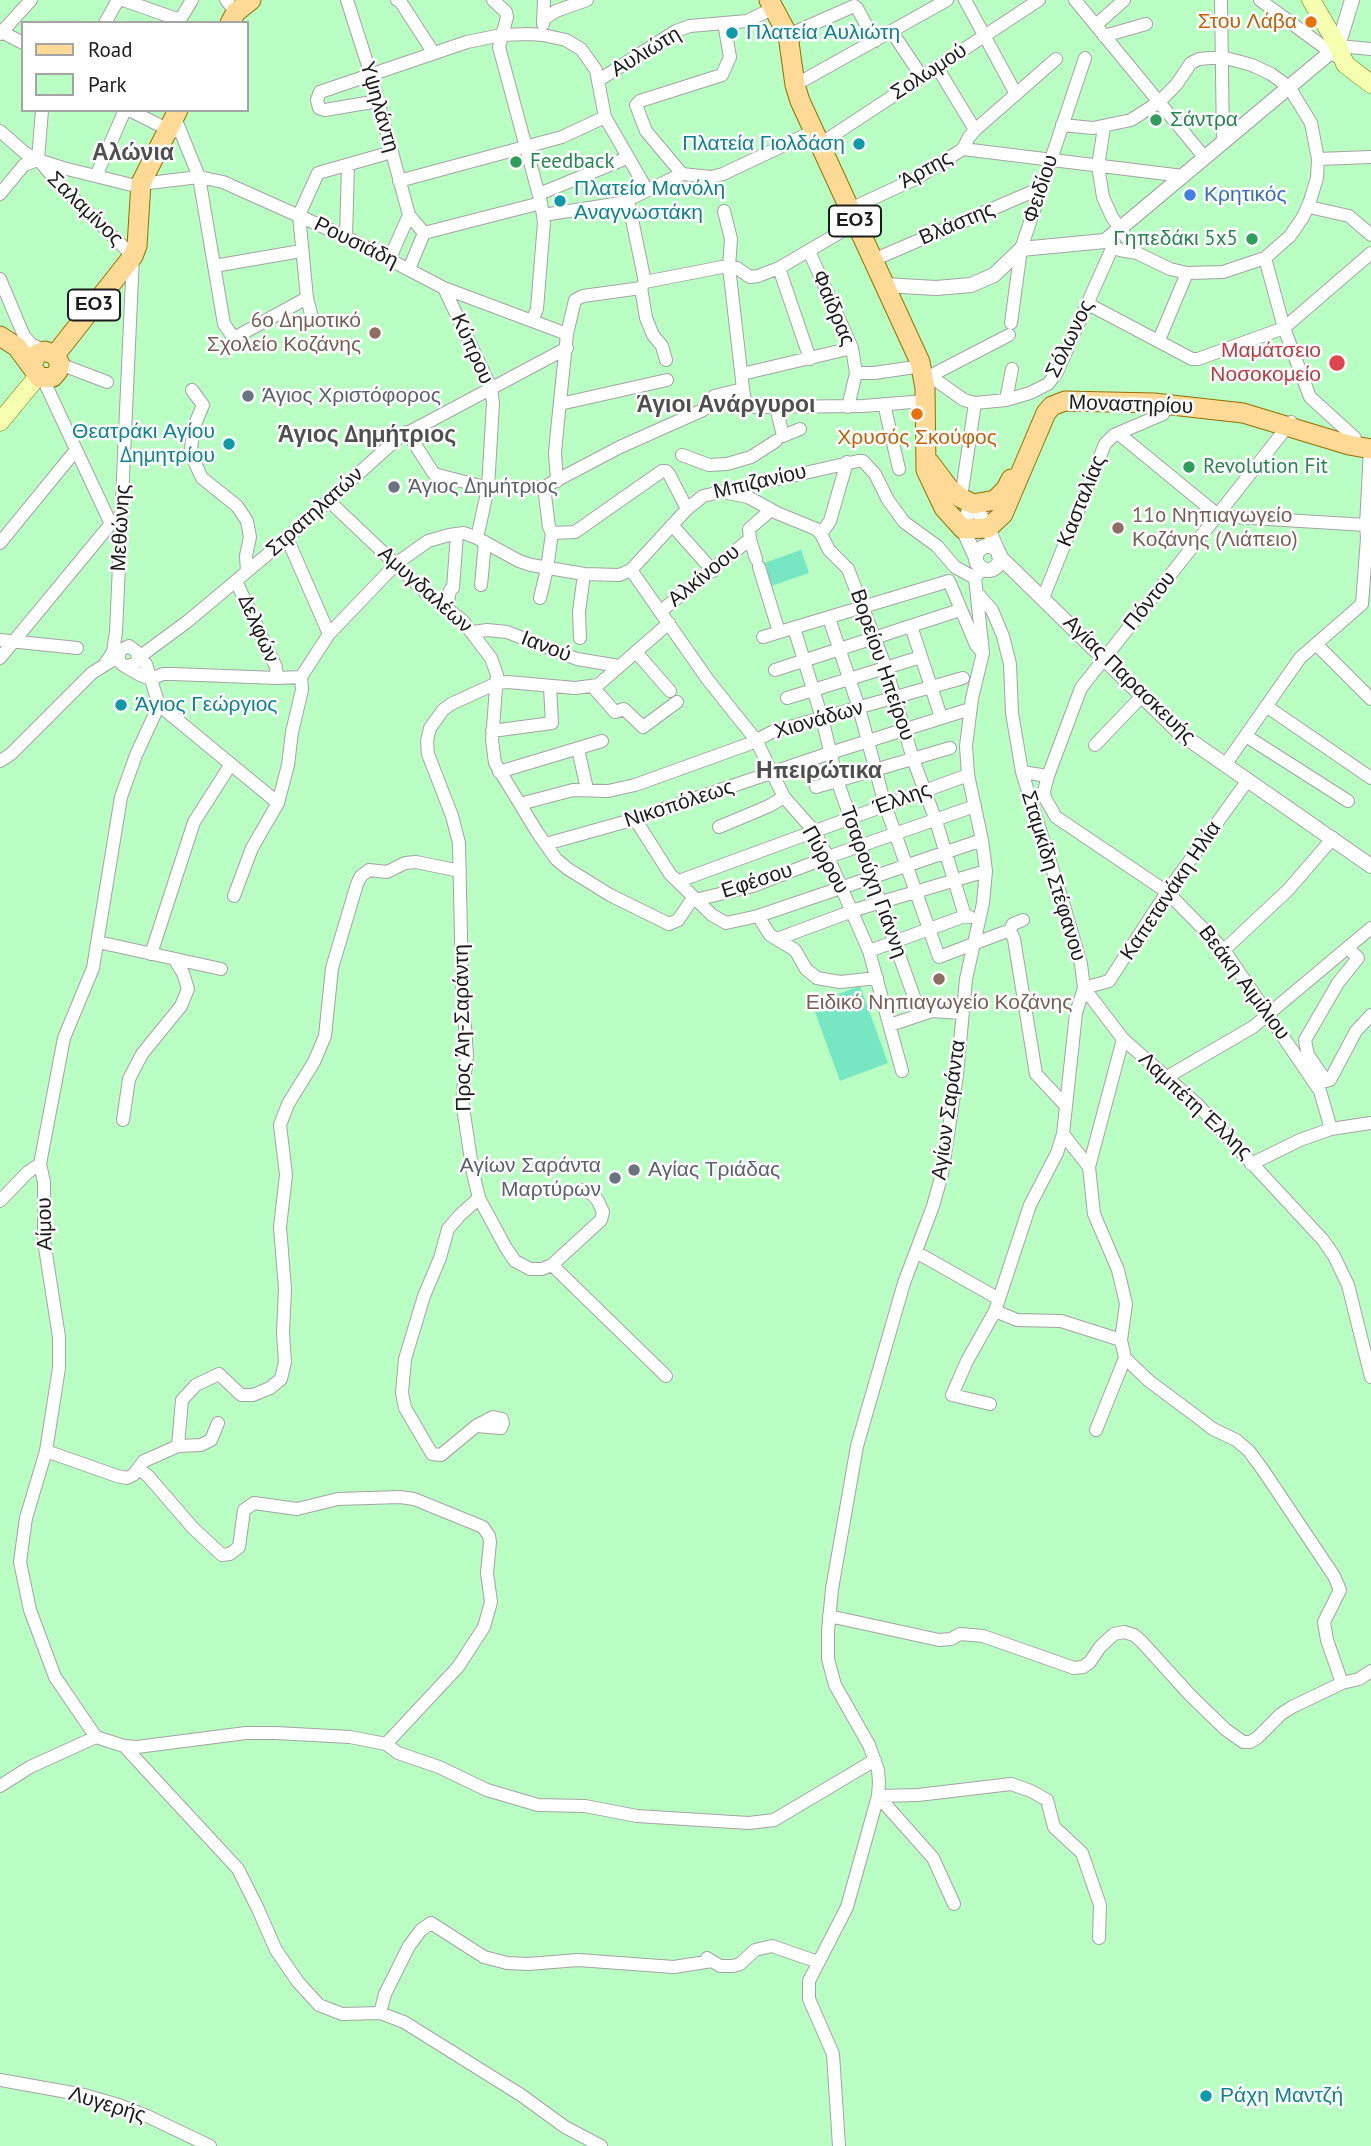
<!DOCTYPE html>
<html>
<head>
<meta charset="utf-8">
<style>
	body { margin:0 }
	#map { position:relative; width:1371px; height:2146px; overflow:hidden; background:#efebe1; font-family:"PT Sans",sans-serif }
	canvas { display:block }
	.legend { position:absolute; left:21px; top:21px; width:228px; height:91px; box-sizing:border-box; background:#fff; border:2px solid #a4a4a4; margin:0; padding:9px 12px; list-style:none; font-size:21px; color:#1c1c1c }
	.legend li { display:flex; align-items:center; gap:14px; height:35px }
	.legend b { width:35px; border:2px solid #a4a4a4 }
</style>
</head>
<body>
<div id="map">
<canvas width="1371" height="2146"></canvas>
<ul class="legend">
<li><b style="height:9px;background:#ffd996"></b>Road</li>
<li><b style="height:19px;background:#b9fec3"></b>Park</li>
</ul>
</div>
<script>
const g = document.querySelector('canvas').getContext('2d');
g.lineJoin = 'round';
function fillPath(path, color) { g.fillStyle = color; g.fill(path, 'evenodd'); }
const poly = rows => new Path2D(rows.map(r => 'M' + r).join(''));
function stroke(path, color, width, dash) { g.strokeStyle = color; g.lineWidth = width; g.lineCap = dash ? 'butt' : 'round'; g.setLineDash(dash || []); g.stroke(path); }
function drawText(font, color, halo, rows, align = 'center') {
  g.font = font + ' "PT Sans",sans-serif'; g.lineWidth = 5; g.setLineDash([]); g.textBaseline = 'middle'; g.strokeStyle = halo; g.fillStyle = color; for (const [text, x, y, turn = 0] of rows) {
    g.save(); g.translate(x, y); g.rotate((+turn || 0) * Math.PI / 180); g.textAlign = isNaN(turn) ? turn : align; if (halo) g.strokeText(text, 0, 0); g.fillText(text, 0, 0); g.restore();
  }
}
fillPath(poly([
	[0,0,1371,0,1371,2146,0,2146],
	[23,23,247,23,247,110,23,110]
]), '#b9fec3');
fillPath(poly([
	[801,550,809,573,771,586,764,563],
	[860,986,888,1063,840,1081,812,1004]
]), '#77e6c3');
const minor = poly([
	[123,0,180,20],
	[226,0,236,12],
	[347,0,371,75,409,215,424,233,409,269],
	[397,0,400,1,433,52],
	[493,0,506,12,507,17,499,47,541,203,544,222,537,309,532,321],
	[965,0,1016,94],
	[1075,0,1205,158],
	[1221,0,1223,143],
	[1260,0,1336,56],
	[544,19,556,11,587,0],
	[105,23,118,0],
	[178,23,192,0],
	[543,24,544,0],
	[1096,25,1124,0],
	[0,31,23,43],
	[892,32,922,77],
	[0,34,31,0],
	[788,35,854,6,857,8,875,41],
	[1104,36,1146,24],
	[1338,46,1371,49],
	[937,67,975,130],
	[599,80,676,31,690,26,747,21,774,8],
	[795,85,947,0],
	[378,101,325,110,319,108,317,100,320,92,467,42,501,35,529,34,543,35,566,40,581,49,596,70,605,117,647,190],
	[129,110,173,132],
	[173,113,199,177,224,324,234,338,307,298],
	[1062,125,1093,128,1131,120,1159,102,1176,85,1191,63,1199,59,1222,57,1252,65,1271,74,1289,87,1311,123,1318,159,1317,178,1310,201,1303,217,1290,236,1265,258,1223,272,1187,273,1170,269,1137,253,1120,250,1105,241],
	[1104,127,1098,166,1103,197,1112,217,1137,253],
	[0,131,25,153,38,160,63,168,132,185,199,177,223,182,346,237,444,288,567,334],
	[820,144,1039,0],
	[963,149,1183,176],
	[963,149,969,137,975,130,1056,59],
	[1318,159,1371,157],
	[38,160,42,110],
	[39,160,57,182,133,256,116,632,113,652,105,664],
	[682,174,646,131,636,105,640,101,722,75,730,57,724,23],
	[96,176,125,110],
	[399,181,562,137,605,117],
	[0,194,24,165,38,160],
	[539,194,627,158],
	[628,200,645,282],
	[1309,207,1349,216,1371,235],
	[850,209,917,178,963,149],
	[724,211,731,239,729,267,743,389,745,400,751,407,863,406,925,401],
	[543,215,621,203,682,174,711,177,723,174,814,131],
	[424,233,541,203],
	[346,237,348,165],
	[809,251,852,348,856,373,848,407],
	[390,258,409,215],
	[1265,258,1284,328,1310,397,1355,438],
	[873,260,1041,188],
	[214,266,301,251],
	[779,268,810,359],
	[0,279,24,336,31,344,45,351],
	[444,288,491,388,493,403,488,488,477,538],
	[641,288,646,318,653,335,662,346,666,360],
	[1088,304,1192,359,1198,359,1284,328,1371,253],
	[313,322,307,298,299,215,318,173,392,152],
	[1011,323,1021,249,1085,58],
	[1159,340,1187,273],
	[60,364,107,382],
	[856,373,874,373,922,366],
	[742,374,852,348],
	[924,376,930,376,964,400,975,403,1006,400,1030,393,1048,384,1057,372,1113,246],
	[930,376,1009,335],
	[192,390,203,405,193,429,191,450,194,461,202,478,237,506,247,521,250,537,246,556,247,571],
	[1006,400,1012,369],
	[560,404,667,380],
	[884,404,899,469],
	[776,407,783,436,800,429],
	[407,432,434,474,488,488,544,487,620,447,703,410,710,405,714,396,743,389],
	[1119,434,1219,516,1366,525],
	[682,455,709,465,727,464,751,457,776,441],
	[557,481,555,453,557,431,567,334,575,300,583,296,641,288,645,282,722,267,737,268,750,277,758,276,779,268,856,223],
	[544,487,549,527,552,533,575,532,662,471,666,471,669,474,687,509],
	[728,493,748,497,777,513,816,529,821,534,829,550,848,569,886,668,913,759,936,821,965,916],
	[961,498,975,403],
	[329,501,426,593,462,620,491,658,497,675,492,740,495,763,537,832,556,859,568,869,610,895,669,924,678,920,691,901,753,886,828,857,975,806],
	[672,525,713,571],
	[821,534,830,521,847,462],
	[287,538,329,634],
	[750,539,756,559],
	[0,543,76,450],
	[759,567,779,632],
	[631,570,708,680,756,740,784,797,814,831,828,857,869,951,902,1071],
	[236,581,276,667,277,678],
	[481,585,485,542],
	[978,594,992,610,1003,636,1010,664,1012,713,1022,772,1064,906,1081,964,1084,988,1076,1013,1063,1134,1057,1153,1030,1205,995,1311,967,1361,952,1395,990,1404],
	[540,598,547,569,552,533],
	[1043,598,1105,444,1114,435,1163,414,1169,401],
	[447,608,450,590,453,588,457,534],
	[661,611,750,539,749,529,771,510],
	[829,618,859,708,885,805,939,957,1010,930,1013,924,1023,920],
	[911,626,941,717],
	[794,628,822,718,837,780,920,1014],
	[474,632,487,630,507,632,577,659,619,666],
	[763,637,949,581,976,645,983,653],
	[580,638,579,612,584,574],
	[0,640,77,648],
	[1316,644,1371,699],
	[636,652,670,691],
	[0,658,109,526,110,522,43,379],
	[126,666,135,664,138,658,137,652,129,646,119,651,119,661,123,665,140,675,151,679],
	[775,670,960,610],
	[151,679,163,674,173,674,277,678,301,677],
	[593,687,615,712,624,709,643,727,677,702],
	[787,698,921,657],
	[1266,706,1371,778],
	[492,731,552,723,550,687],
	[1246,736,1348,801],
	[1095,745,1142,696],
	[578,749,587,789],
	[0,761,11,754,92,673,111,661],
	[1225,765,1300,658,1362,604,1367,538,1366,525,1370,449],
	[499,772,602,741],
	[1022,772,1048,776,1081,688,1291,422],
	[1048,776,1044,791,1045,798,1056,817,1167,892,1224,950,1320,1091,1331,1129],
	[816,787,950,748],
	[278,803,159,705,146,664,138,658,188,621,287,538,398,438,567,348],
	[520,804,573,790,608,791,635,785,749,744,772,732,963,678],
	[635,819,670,874,712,915,726,923,758,916,982,840],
	[719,827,769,806,784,797],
	[546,844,628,821,830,753,970,709],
	[679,881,968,775],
	[234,896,252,848,278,803,288,765,292,732,302,690,301,677,329,634,397,563,428,541,449,535,464,533,477,538,519,561,531,565,584,574,619,575,631,570,687,509,703,496,858,461,863,461,875,474,888,500,904,522,937,546,955,567,975,578],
	[758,916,770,935,795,950,806,969,817,978,840,982,877,978],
	[1010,930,1014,939,1036,1074,1065,1105],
	[777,939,858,909,986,871],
	[98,942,221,969],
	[1348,948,1358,958,1338,983,1305,1040,1308,1055,1326,1081,1330,1080,1356,1031,1371,1015],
	[1224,950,1288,890,1333,838],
	[869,951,965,916,970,917],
	[151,954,194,822,231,764],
	[1084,988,1123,1039,1197,1104,1323,1240,1334,1256,1348,1285,1371,1377],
	[1084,988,1109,981,1167,892,1248,780],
	[890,1025,932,1011,961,1013],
	[1167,1077,1253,1027,1371,928],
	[123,1120,129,1079,142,1054,181,1006,188,989,183,973,175,960],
	[1063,1134,1089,1167],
	[1251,1164,1300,1140,1331,1129,1371,1123],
	[583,1190,592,1194,598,1201,603,1212,601,1220,552,1265,542,1269,530,1269,515,1261,506,1248,479,1198,473,1173,462,1101,467,1055,462,984,459,843,452,816,428,754,427,741,430,728,443,710,451,704,497,683,508,682,575,688,598,685,669,623],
	[0,1201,28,1172,40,1164],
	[916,1252,999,1299],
	[552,1265,666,1376],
	[995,1311,1017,1320,1061,1321,1121,1340],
	[1125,1358,1149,1381,1196,1416,1213,1429,1236,1440,1249,1451,1263,1470,1334,1576,1340,1590,1324,1622,1327,1640,1342,1683],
	[476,1426,493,1417,502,1419,503,1423,501,1428,476,1426,441,1455,432,1454,405,1408,402,1393,405,1359,424,1296,440,1258,448,1229,460,1215,479,1198],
	[1096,1430,1125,1358,1121,1340,1126,1304,1118,1270,1094,1214,1089,1167,1123,1039],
	[178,1446,201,1445,211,1440,218,1423],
	[46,1451,117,1476,127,1478,133,1475,144,1461,178,1446,182,1400,196,1385,219,1374,241,1395,253,1395,270,1388,281,1379,285,1362,283,1333,285,1289,280,1227,286,1175,280,1125,288,1104,314,1062,325,1036,332,968,357,884,361,876,369,870,387,872,405,863,416,862,460,871],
	[139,1469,148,1476,193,1528,222,1555,230,1554,239,1547,244,1510,254,1503,297,1509,338,1499,400,1497,414,1499,483,1527,489,1536,490,1542,487,1573,491,1602,484,1627,458,1667,386,1744],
	[829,1616,939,1640,951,1639,960,1634,983,1636,1074,1668,1083,1667,1090,1662,1100,1647,1114,1634,1124,1632,1134,1635,1141,1641,1190,1695,1225,1729,1243,1742,1250,1742,1257,1738,1281,1714,1292,1707,1342,1683,1359,1679,1371,1671],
	[96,1737,55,1677,30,1610,20,1562,26,1518,46,1451,59,1368,59,1337,44,1241,44,1182,40,1164,64,1038,93,968,121,797,136,755,159,705],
	[124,1746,238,1869,258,1909,276,1950,298,1982,319,2005,342,2014,380,2013,404,2022,521,2095,565,2127,601,2146],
	[0,1786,30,1767,96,1737,124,1746,137,1747,246,1733,276,1733,350,1737,386,1744,398,1753,439,1767,487,1790,538,1805,585,1806,637,1816,749,1823,774,1820,875,1760],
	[878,1796,918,1795,1011,1784,1031,1791,1047,1800,1054,1827,1082,1853,1100,1905,1099,1938],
	[878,1796,933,1858,954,1904],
	[707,1958,720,1966,733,1966,740,1964,755,1950,772,1946,818,1962],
	[380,2013,385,1994,409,1946,421,1930,431,1923,484,1957,507,1963,528,1964,578,1960,674,1967,712,1961],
	[0,2080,84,2095,119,2105,147,2116,210,2146],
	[839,2146,833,2054,809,1999,809,1981,847,1907,878,1796,879,1782,878,1770,869,1745,835,1685,828,1659,828,1631,832,1589,857,1446,904,1283,933,1206,942,1174,957,1075,966,979,983,903,986,871,982,840,968,775,966,746,972,698,983,653,975,578,982,569]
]);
const tertiary = poly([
	[884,285,936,288,971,285,994,275,1021,249,1105,241,1338,46,1352,0],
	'976 558a12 12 0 1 1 24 0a12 12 0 1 1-24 0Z',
	[999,556,1181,734,1371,866],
	[976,558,963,529,966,517,973,504,988,528,998,552]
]);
const secondary = poly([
	[1311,0,1338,46,1345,64,1371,84],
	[0,422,38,376]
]);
const primary = poly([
	[769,0,788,35,795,85,800,101,920,362,925,388,926,470,944,508,963,529,988,528,1003,514,1046,413,1052,406,1065,401,1154,403,1243,413,1349,445,1371,449],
	[230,23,236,12,251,0],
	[0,336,17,347,40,378,53,377,58,371,60,364,55,355,45,351,37,354,32,365],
	[55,355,133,256,137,246,141,183,178,110],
	[930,463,948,487,961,498,973,504,995,500,1006,489,1011,479]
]);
stroke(minor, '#a3a3a3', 14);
stroke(tertiary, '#a3a3a3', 16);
stroke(secondary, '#617700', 19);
stroke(primary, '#956e00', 21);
stroke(minor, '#fff', 12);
stroke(tertiary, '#fff', 14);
stroke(secondary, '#f5ffaf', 18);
stroke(primary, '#ffd996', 19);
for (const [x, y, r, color] of [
	[1311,22,7,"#e8710a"],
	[732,33,7,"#0f9aa8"],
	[1156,120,7,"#2e9e5b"],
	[859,144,7,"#0f9aa8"],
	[516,162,7,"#2e9e5b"],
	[1190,195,7,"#3f7fe0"],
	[560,201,7,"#0f9aa8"],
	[1252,239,7,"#2e9e5b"],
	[375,333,7,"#8d6e63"],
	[1337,363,9,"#e0444e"],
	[248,396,7,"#6b7280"],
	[917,414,7,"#e8710a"],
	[229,444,7,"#0f9aa8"],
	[1189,467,7,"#2e9e5b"],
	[394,487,7,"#6b7280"],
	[1118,528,7,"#8d6e63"],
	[121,705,7,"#0f9aa8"],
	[939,979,7,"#8d6e63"],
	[634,1170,7,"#6b7280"],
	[615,1178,7,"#6b7280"],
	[1206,2096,7,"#0f9aa8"]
]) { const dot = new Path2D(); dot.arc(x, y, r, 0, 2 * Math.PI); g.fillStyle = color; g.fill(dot); stroke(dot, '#fff', 2.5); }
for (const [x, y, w] of [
	[855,221,52],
	[94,305,52]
]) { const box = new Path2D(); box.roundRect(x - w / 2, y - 15.5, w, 31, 5); g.fillStyle = '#fff'; g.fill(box); stroke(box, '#1c1c1c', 2); }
drawText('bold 19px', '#1c1c1c', null, [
	["ΕΟ3",855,221],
	["ΕΟ3",94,305]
]);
drawText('21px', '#c56008', '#fff', [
	["Στου Λάβα",1297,22],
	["Χρυσός Σκούφος",917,438,"center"]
], 'right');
drawText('21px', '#0d838f', '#fff', [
	["Πλατεία Αυλιώτη",746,33],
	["Πλατεία Γιολδάση",845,144,"right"],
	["Πλατεία Μανόλη",574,189],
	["Αναγνωστάκη",574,213],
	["Θεατράκι Αγίου",215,432,"right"],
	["Δημητρίου",215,456,"right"],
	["Άγιος Γεώργιος",135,705],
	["Ράχη Μαντζή",1220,2096]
], 'left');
drawText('21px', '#1c1c1c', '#fff', [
	["Αυλιώτη",646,52,-31],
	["Σολωμού",929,72,-33],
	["Υψηλάντη",379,107,74],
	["Άρτης",926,170,-29],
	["Φειδίου",1041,189,-72],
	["Σαλαμίνος",85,209,44],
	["Βλάστης",957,224,-23],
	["Ρουσιάδη",356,243,26],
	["Φαίδρας",833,308,67],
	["Σόλωνος",1070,339,-64],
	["Κύπρου",472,349,66],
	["Μοναστηρίου",1131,405,2],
	["Μπιζανίου",760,482,-13],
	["Κασταλίας",1082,501,-68],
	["Στρατηλατών",315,512,-42],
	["Μεθώνης",121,528,-87],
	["Αλκίνοου",704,576,-39],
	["Αμυγδαλέων",425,590,42],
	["Πόντου",1150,601,-51],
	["Δελφών",258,629,66],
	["Ιανού",546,647,21],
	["Βορείου Ηπείρου",882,665,71],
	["Αγίας Παρασκευής",1129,680,44],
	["Χιονάδων",819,720,-16],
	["Έλλης",902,799,-20],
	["Νικοπόλεως",679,804,-18],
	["Πύρρου",825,860,61],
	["Σταμκίδη Στέφανου",1053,876,73],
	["Εφέσου",757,881,-18],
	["Τσαρούχη Γιάννη",873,882,70],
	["Καπετανάκη Ηλία",1171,891,-56],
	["Βεάκη Αιμίλιου",1244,983,53],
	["Προς Άη-Σαράντη",463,1028,-91],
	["Λαμπέτη Έλλης",1195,1106,43],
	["Αγίων Σαράντα",949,1110,-82],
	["Αίμου",45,1224,-91],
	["Λυγερής",107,2105,17]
]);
drawText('21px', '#27864d', '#fff', [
	["Σάντρα",1170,120],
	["Feedback",530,162],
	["Γηπεδάκι 5x5",1238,239,"right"],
	["Revolution Fit",1203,467]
], 'left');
drawText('21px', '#366cbe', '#fff', [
	["Κρητικός",1204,195]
], 'left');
drawText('21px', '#785e54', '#fff', [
	["6ο Δημοτικό",361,321],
	["Σχολείο Κοζάνης",361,345],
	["11o Νηπιαγωγείο",1132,516,"left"],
	["Κοζάνης (Λιάπειο)",1132,540,"left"],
	["Ειδικό Νηπιαγωγείο Κοζάνης",939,1003,"center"]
], 'right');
drawText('21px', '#be3a42', '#fff', [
	["Μαμάτσειο",1321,351],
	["Νοσοκομείο",1321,375]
], 'right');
drawText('21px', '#5b616d', '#fff', [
	["Άγιος Χριστόφορος",262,396],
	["Άγιος Δημήτριος",408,487],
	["Αγίων Σαράντα",601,1166,"right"],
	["Μαρτύρων",601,1190,"right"],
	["Αγίας Τριάδας",648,1170]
], 'left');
drawText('bold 23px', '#4f4f4f', '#fff', [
	["Αλώνια",133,153],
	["Άγιοι Ανάργυροι",726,405],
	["Άγιος Δημήτριος",367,435],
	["Ηπειρώτικα",819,771]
]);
</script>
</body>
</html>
